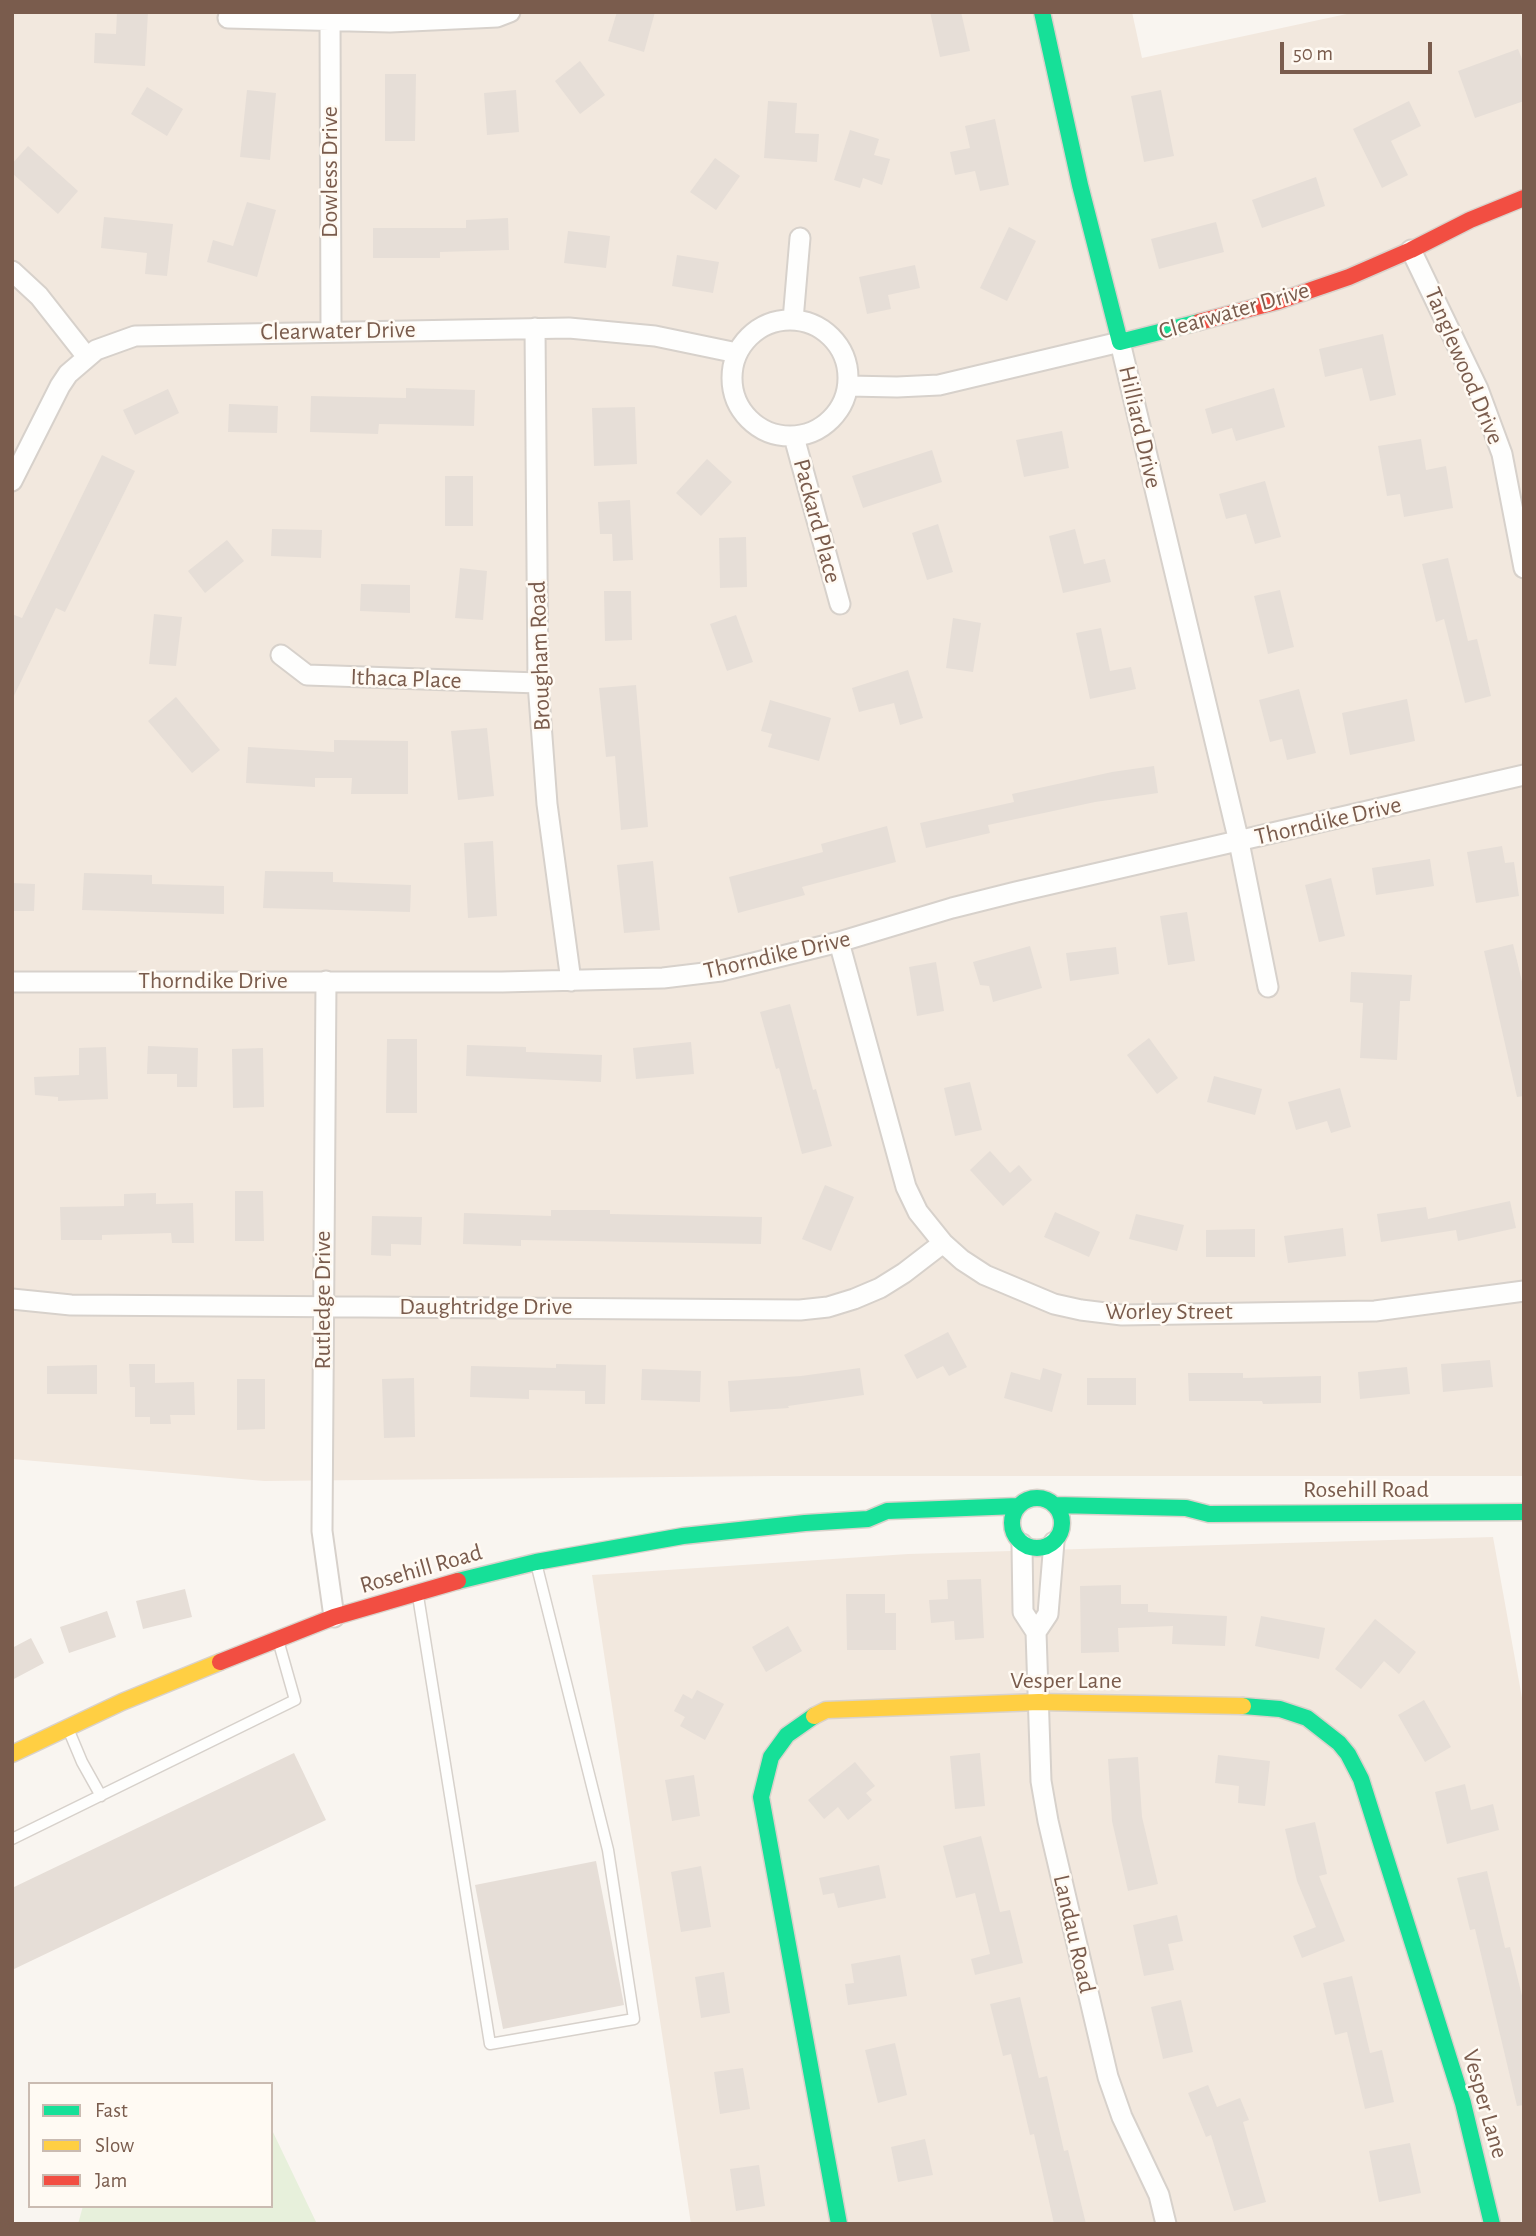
<!DOCTYPE html>
<html>
<head>
<meta charset="utf-8">
<style>
	body { margin:0 }
	#map { position:relative; width:1536px; height:2236px; overflow:hidden; background:#f9f5f0; font-family:"Alegreya Sans",sans-serif }
	canvas { display:block }
	.frame { position:absolute; inset:0; border:14px solid #7a5c4d; pointer-events:none }
	.legend { position:absolute; left:28px; top:2082px; width:245px; height:126px; box-sizing:border-box; background:#fffaf3; border:2px solid #cabbb1; margin:0; padding:9px 12px; list-style:none; font-size:21px; color:#7a5c4d }
	.legend li { display:flex; align-items:center; gap:14px; height:35px }
	.legend b { width:35px; border:2px solid #cabbb1 }
	.scale { position:absolute; left:1280px; top:42px; width:152px; height:32px; box-sizing:border-box; border:4px solid #7a5c4d; border-top:0; padding-left:9px; font-size:21px; line-height:24px; white-space:nowrap; color:#7a5c4d; -webkit-text-stroke:5px #fffaf3; paint-order:stroke }
</style>
</head>
<body>
<div id="map">
<canvas width="1536" height="2236"></canvas>
<div class="frame"></div>
<ul class="legend">
<li><b style="height:9px;background:#16e098"></b>Fast</li>
<li><b style="height:9px;background:#ffcf43"></b>Slow</li>
<li><b style="height:9px;background:#f24e42"></b>Jam</li>
</ul>
<div class="scale">50 m</div>
</div>
<script>
const g = document.querySelector('canvas').getContext('2d');
g.lineJoin = 'round';
function fillPath(path, color) { g.fillStyle = color; g.fill(path, 'evenodd'); }
const poly = rows => new Path2D(rows.map(r => 'M' + r).join(''));
function stroke(path, color, width, dash) { g.strokeStyle = color; g.lineWidth = width; g.lineCap = dash ? 'butt' : 'round'; g.setLineDash(dash || []); g.stroke(path); }
function drawText(font, color, halo, rows, align = 'center') {
  g.font = font + ' "Alegreya Sans",sans-serif'; g.lineWidth = 5; g.setLineDash([]); g.textBaseline = 'middle'; g.strokeStyle = halo; g.fillStyle = color; for (const [text, x, y, turn = 0] of rows) {
    g.save(); g.translate(x, y); g.rotate((+turn || 0) * Math.PI / 180); g.textAlign = isNaN(turn) ? turn : align; if (halo) g.strokeText(text, 0, 0); g.fillText(text, 0, 0); g.restore();
  }
}
fillPath(poly([
	[12,12,1132,12,1142,58,1356,12,1524,12,1524,1476,774,1476,264,1481,12,1459],
	[1493,1537,1524,1709,1524,2224,691,2224,592,1575,908,1554]
]), '#f2e8de');
fillPath(poly([
	[271,2128,317,2224,78,2224,83,2206,271,2206]
]), '#e7f0db');
fillPath(poly([
	[117,12,148,12,145,66,94,63,95,33,116,34],
	[617,12,655,12,644,52,608,41],
	[930,12,961,12,970,51,940,57],
	[1518,49,1524,64,1524,101,1475,118,1458,71],
	[580,61,605,95,580,114,555,81],
	[385,74,416,74,415,141,385,141],
	[147,87,183,109,167,136,131,114],
	[247,90,276,93,270,160,240,157],
	[516,90,519,132,487,135,484,93],
	[1161,90,1174,156,1144,162,1131,96],
	[768,101,797,103,795,133,819,134,817,162,764,158],
	[1409,101,1421,126,1391,141,1408,175,1382,188,1353,129],
	[995,119,1009,185,980,191,975,171,955,175,950,152,970,148,965,126],
	[850,130,879,139,874,155,890,159,882,185,863,178,860,188,834,180],
	[28,146,78,191,58,214,12,173,12,164],
	[715,158,740,176,716,210,690,192],
	[1316,177,1325,206,1262,228,1252,200],
	[247,202,276,210,257,277,207,262,213,240,233,246],
	[104,217,173,224,167,276,145,274,147,253,101,248],
	[508,218,509,250,440,252,440,258,373,258,373,228,466,228,466,220],
	[1216,222,1224,252,1159,269,1151,239],
	[1009,227,1036,241,1007,301,980,288],
	[568,231,610,236,606,268,564,263],
	[677,255,719,262,713,293,672,286],
	[915,265,920,288,888,295,891,309,867,314,859,277],
	[1383,334,1396,395,1370,401,1362,368,1325,377,1319,349],
	[406,388,475,390,474,426,379,424,378,434,310,432,311,396,406,398],
	[1274,388,1285,427,1236,441,1232,428,1212,434,1205,409],
	[168,389,179,413,135,435,123,410],
	[229,404,278,406,277,433,228,432],
	[635,407,637,464,594,466,592,408],
	[1062,431,1069,468,1024,477,1016,440],
	[1421,439,1426,470,1446,466,1453,508,1404,517,1400,494,1387,496,1378,446],
	[932,450,942,482,863,508,852,476],
	[102,455,135,471,65,612,56,608,12,700,12,614,22,618],
	[707,459,732,482,701,516,676,493],
	[445,476,473,476,473,526,445,526],
	[1265,481,1281,537,1255,544,1246,514,1226,519,1219,494],
	[630,500,633,560,613,561,612,534,600,534,598,502],
	[938,524,953,572,927,580,912,533],
	[272,529,322,530,321,558,271,556],
	[1075,529,1084,564,1105,559,1111,582,1063,593,1049,536],
	[746,537,747,587,720,588,719,538],
	[227,540,244,561,205,593,188,571],
	[1448,558,1468,641,1477,639,1491,696,1465,703,1444,619,1436,622,1422,564],
	[460,568,487,571,483,620,455,618],
	[361,584,410,585,410,613,360,611],
	[1280,590,1294,647,1268,654,1254,596],
	[604,591,631,591,632,640,605,641],
	[154,614,182,617,176,666,149,664],
	[736,615,753,662,727,671,710,624],
	[953,618,981,623,973,672,946,668],
	[1101,628,1110,671,1131,667,1136,689,1090,699,1076,633],
	[908,670,923,718,900,725,894,703,859,712,852,688],
	[636,685,648,827,621,830,615,756,606,757,599,688],
	[1299,689,1316,753,1287,760,1282,739,1270,742,1259,700],
	[176,697,220,750,192,773,148,721],
	[1407,699,1415,741,1350,755,1342,713],
	[770,700,831,718,819,761,768,747,772,734,761,731],
	[487,728,494,796,458,800,451,731],
	[334,740,408,741,408,794,351,794,352,778,315,778,315,787,246,783,248,747,334,752],
	[1154,766,1158,793,1095,802,988,825,990,833,926,848,920,823,1014,802,1012,794,1112,772],
	[887,826,896,862,802,887,805,895,738,913,729,877,823,852,821,844],
	[493,841,497,916,468,918,464,843],
	[1502,846,1505,863,1514,862,1519,896,1476,903,1467,852],
	[1430,859,1434,886,1376,895,1372,868],
	[653,861,660,930,624,933,617,865],
	[265,871,333,872,333,882,411,885,410,912,263,908],
	[84,873,152,875,152,884,224,886,224,914,82,910],
	[1331,878,1345,936,1319,942,1305,885],
	[12,883,35,884,34,911,12,911],
	[1187,912,1195,961,1168,965,1160,916],
	[1513,944,1524,990,1524,1096,1517,1097,1484,951],
	[1030,946,1042,988,993,1002,989,986,980,985,973,962],
	[1116,947,1119,974,1070,981,1066,953],
	[936,962,944,1011,917,1016,909,967],
	[1351,972,1412,975,1410,1001,1400,1001,1397,1060,1360,1058,1363,1003,1350,1002],
	[790,1004,813,1090,816,1089,832,1146,802,1154,779,1068,776,1069,760,1012],
	[1149,1038,1178,1078,1157,1094,1127,1055],
	[387,1039,417,1039,417,1113,386,1113],
	[691,1042,694,1074,636,1079,633,1048],
	[467,1045,526,1047,526,1052,602,1055,601,1082,466,1076],
	[148,1046,198,1048,197,1087,177,1087,177,1074,147,1074],
	[106,1047,108,1099,58,1101,58,1097,35,1095,34,1077,79,1075,79,1048],
	[263,1048,264,1107,233,1108,232,1049],
	[1214,1076,1262,1089,1255,1115,1207,1102],
	[970,1082,982,1130,955,1136,944,1088],
	[1340,1088,1351,1127,1331,1133,1327,1121,1296,1130,1288,1102],
	[990,1151,1010,1173,1019,1165,1032,1180,1003,1206,970,1170],
	[825,1185,854,1197,831,1251,802,1239],
	[235,1191,263,1191,264,1241,235,1241],
	[156,1193,156,1204,193,1203,194,1243,172,1243,171,1233,102,1235,102,1240,61,1240,60,1207,124,1206,124,1194],
	[1510,1201,1516,1228,1458,1241,1456,1230,1381,1242,1377,1214,1426,1207,1428,1219],
	[551,1210,610,1210,610,1214,762,1217,761,1244,521,1240,521,1246,463,1244,464,1213,551,1216],
	[1055,1212,1100,1232,1089,1257,1044,1237],
	[1136,1214,1184,1225,1177,1251,1129,1239],
	[372,1216,422,1217,421,1245,391,1244,391,1256,371,1255],
	[1343,1228,1346,1256,1288,1263,1284,1236],
	[1255,1229,1255,1257,1206,1257,1206,1230],
	[948,1332,967,1367,949,1376,943,1366,917,1379,904,1355],
	[1490,1360,1493,1387,1443,1392,1441,1364],
	[129,1364,155,1364,155,1383,194,1382,195,1415,170,1415,171,1424,150,1424,150,1417,135,1417,135,1387,130,1387],
	[556,1364,606,1365,605,1404,585,1404,585,1391,529,1390,529,1399,470,1397,471,1366,556,1368],
	[97,1365,97,1394,47,1394,47,1366],
	[1407,1367,1410,1394,1360,1399,1358,1372],
	[860,1368,864,1395,788,1406,789,1408,730,1412,728,1381,801,1376],
	[1043,1368,1062,1374,1052,1412,1004,1398,1011,1372,1040,1380],
	[642,1369,701,1371,700,1402,641,1400],
	[1188,1373,1243,1373,1243,1378,1321,1376,1321,1403,1263,1404,1262,1401,1189,1401],
	[414,1378,415,1437,384,1438,382,1379],
	[1087,1378,1136,1378,1136,1405,1087,1405],
	[237,1379,265,1379,265,1429,237,1430],
	[981,1579,984,1638,955,1640,954,1621,931,1623,929,1600,948,1599,947,1580],
	[1121,1585,1121,1604,1148,1604,1148,1612,1227,1616,1225,1646,1172,1644,1173,1626,1118,1628,1119,1652,1081,1653,1080,1586],
	[185,1589,192,1617,143,1629,136,1601],
	[846,1594,885,1594,885,1613,896,1613,896,1650,847,1650],
	[107,1611,116,1637,69,1653,60,1627],
	[1261,1616,1325,1628,1319,1659,1255,1646],
	[1375,1619,1416,1652,1399,1674,1384,1661,1361,1689,1335,1669],
	[788,1626,802,1651,766,1672,752,1647],
	[31,1638,44,1663,12,1680,12,1648],
	[697,1690,724,1704,705,1740,680,1726,685,1717,674,1711,683,1694,692,1699],
	[1424,1700,1451,1747,1425,1762,1398,1715],
	[294,1753,326,1820,12,1970,12,1888],
	[980,1753,985,1806,955,1809,950,1756],
	[1218,1755,1270,1761,1265,1806,1238,1803,1239,1786,1215,1783],
	[1138,1757,1142,1817,1158,1884,1128,1891,1112,1821,1108,1759],
	[855,1762,875,1786,866,1793,872,1800,848,1820,838,1807,824,1819,808,1800],
	[694,1775,700,1816,672,1821,665,1780],
	[1465,1784,1471,1810,1493,1804,1499,1830,1447,1844,1435,1792],
	[1315,1822,1327,1874,1319,1876,1345,1941,1302,1958,1293,1936,1316,1927,1297,1881,1285,1829],
	[981,1836,1000,1912,1010,1910,1023,1963,975,1975,971,1959,990,1954,975,1893,956,1898,943,1846],
	[596,1861,624,2005,503,2029,475,1885],
	[879,1865,886,1898,838,1908,834,1893,823,1895,819,1878],
	[701,1866,711,1927,681,1932,671,1872],
	[1487,1871,1505,1948,1510,1947,1524,2004,1524,2105,1517,2106,1475,1929,1470,1930,1457,1878],
	[1177,1915,1183,1941,1168,1944,1174,1970,1144,1976,1133,1925],
	[900,1955,907,1996,848,2005,845,1984,854,1983,851,1964],
	[724,1972,730,2013,701,2018,695,1977],
	[1352,1976,1370,2053,1382,2050,1394,2102,1365,2109,1347,2032,1335,2035,1323,1983],
	[1020,1997,1039,2078,1047,2076,1064,2151,1068,2150,1086,2224,1054,2224,1034,2134,1030,2135,1011,2054,1003,2056,990,2004],
	[1181,2000,1193,2052,1163,2059,1151,2007],
	[895,2043,907,2095,878,2103,865,2050],
	[743,2068,750,2109,720,2114,714,2072],
	[1208,2085,1217,2107,1240,2098,1249,2120,1243,2122,1266,2202,1234,2211,1211,2135,1206,2137,1188,2093],
	[925,2139,933,2175,898,2182,891,2147],
	[1410,2143,1421,2193,1379,2202,1369,2151],
	[759,2165,765,2206,736,2211,730,2169]
]), '#e6ded7');
const lane = poly([
	[418,1596,490,2044,634,2019,608,1850,536,1563],
	[69,1731,82,1762,101,1796],
	[12,1839,295,1700,278,1640]
]);
const street = poly([
	[330,12,331,331],
	[228,18,390,22,497,17,510,12],
	[1411,250,1478,389,1502,454,1524,568],
	[12,271,39,296,87,357],
	'732 378a58 58 0 1 1 116 0a58 58 0 1 1-116 0Z',
	[793,320,800,238],
	[535,328,538,683,547,804,571,981],
	[848,386,897,387,939,385,1120,342,1239,842,1268,987],
	[794,437,840,604],
	[12,481,60,386,68,374,96,350,135,336,569,328,655,336,737,353],
	[281,655,307,675,538,683],
	[839,942,906,1187,918,1212,943,1243,962,1260,985,1275,1054,1304,1081,1310,1122,1315,1375,1311,1524,1291],
	[326,981,322,1531,334,1617],
	[12,982,502,982,663,978,721,971,839,942,952,908,1016,892,1524,775],
	[12,1299,71,1305,800,1310,828,1307,854,1299,880,1288,904,1273,943,1243],
	[1022,1544,1023,1612,1036,1632,1041,1781,1048,1821,1108,2077,1122,2117,1159,2195,1166,2224],
	[1036,1632,1048,1614,1054,1542]
]);
const fast = poly([
	[1042,12,1080,185,1120,342,1199,322],
	'1012 1523a25 25 0 1 1 50 0a25 25 0 1 1-50 0Z',
	[1054,1505,1186,1508,1209,1514,1524,1512],
	[458,1581,536,1562,683,1536,805,1523,868,1519,887,1511,1018,1506],
	[1243,1706,1280,1709,1307,1718,1339,1743,1348,1754,1361,1779,1463,2103,1492,2224],
	[814,1716,787,1735,771,1757,761,1797,839,2224]
]);
const slow = poly([
	[814,1716,826,1710,1039,1702,1243,1706],
	[12,1754,122,1702,220,1662]
]);
const jam = poly([
	[1199,322,1279,301,1349,277,1411,250,1470,220,1524,198],
	[220,1662,334,1617,458,1581]
]);
stroke(lane, '#d7d1cb', 13);
stroke(street, '#d7d1cb', 23);
stroke(fast, '#d9d2cb', 19);
stroke(slow, '#d9d2cb', 19);
stroke(jam, '#d9d2cb', 19);
stroke(lane, '#fefefd', 10);
stroke(street, '#fefefd', 19);
stroke(fast, '#16e098', 16);
stroke(slow, '#ffcf43', 16);
stroke(jam, '#f24e42', 16);
drawText('24px', '#7a5c4d', '#fffaf3', [
	["Dowless Drive",330,172,-90],
	["Clearwater Drive",1234,311,-16],
	["Clearwater Drive",338,331,-1],
	["Tanglewood Drive",1464,366,67],
	["Hilliard Drive",1140,427,77],
	["Packard Place",817,521,75],
	["Brougham Road",540,656,-92],
	["Ithaca Place",406,679,2],
	["Thorndike Drive",1328,821,-13],
	["Thorndike Drive",777,955,-13],
	["Thorndike Drive",213,981],
	["Rutledge Drive",323,1300,-90],
	["Daughtridge Drive",486,1307],
	["Worley Street",1169,1312],
	["Rosehill Road",1366,1490],
	["Rosehill Road",421,1569,-16],
	["Vesper Lane",1066,1681],
	["Landau Road",1074,1934,77],
	["Vesper Lane",1485,2104,74]
]);
</script>
</body>
</html>
